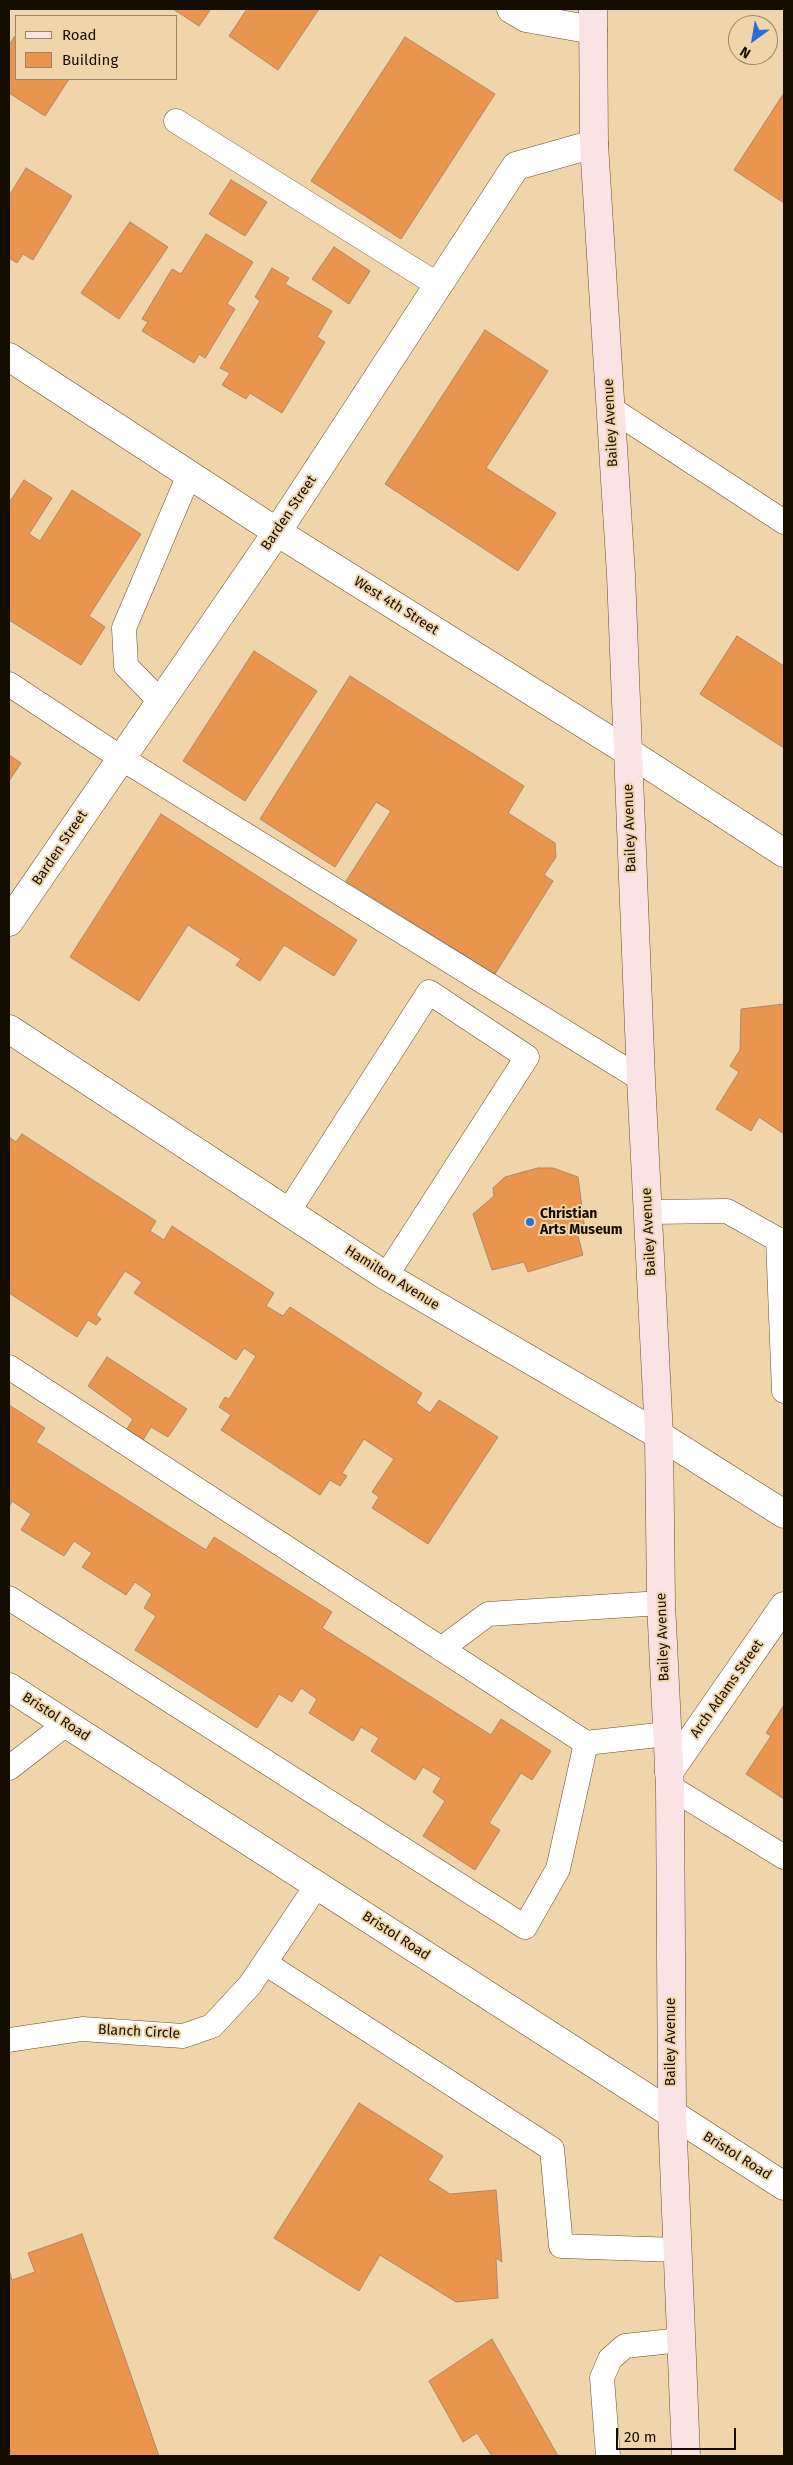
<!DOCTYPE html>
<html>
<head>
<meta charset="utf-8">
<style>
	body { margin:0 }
	#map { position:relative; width:793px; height:2465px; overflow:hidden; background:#f1d5aa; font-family:"Fira Sans",sans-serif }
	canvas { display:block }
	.frame { position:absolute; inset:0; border:10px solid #150c00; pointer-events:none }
	.legend { position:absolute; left:15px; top:15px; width:162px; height:65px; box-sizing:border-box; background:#f1d5aa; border:1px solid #998566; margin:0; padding:6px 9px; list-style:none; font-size:15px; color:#150c00 }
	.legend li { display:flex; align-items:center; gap:10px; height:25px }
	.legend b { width:25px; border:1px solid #998566 }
	.north { position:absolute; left:728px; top:15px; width:50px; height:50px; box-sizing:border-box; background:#f1d5aa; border:1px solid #998566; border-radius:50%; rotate:212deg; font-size:14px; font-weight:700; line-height:20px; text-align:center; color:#150c00 }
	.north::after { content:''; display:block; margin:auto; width:18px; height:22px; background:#2770dc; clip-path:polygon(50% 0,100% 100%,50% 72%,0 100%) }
	.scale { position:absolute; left:616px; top:2428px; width:120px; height:22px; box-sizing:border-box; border:2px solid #150c00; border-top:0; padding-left:6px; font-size:15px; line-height:18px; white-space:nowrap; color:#150c00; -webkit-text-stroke:4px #f1d5aa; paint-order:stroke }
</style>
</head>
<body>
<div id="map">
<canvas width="793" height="2465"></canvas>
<div class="frame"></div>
<ul class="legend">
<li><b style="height:6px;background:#fae3e4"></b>Road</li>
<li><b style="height:14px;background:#ea954e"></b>Building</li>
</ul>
<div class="north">N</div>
<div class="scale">20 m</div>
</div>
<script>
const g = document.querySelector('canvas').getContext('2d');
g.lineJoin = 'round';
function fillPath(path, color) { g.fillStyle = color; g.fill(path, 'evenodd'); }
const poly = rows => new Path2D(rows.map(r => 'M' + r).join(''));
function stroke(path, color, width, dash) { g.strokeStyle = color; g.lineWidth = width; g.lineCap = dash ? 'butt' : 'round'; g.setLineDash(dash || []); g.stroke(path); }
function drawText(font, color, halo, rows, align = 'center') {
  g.font = font + ' "Fira Sans",sans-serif'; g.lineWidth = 4; g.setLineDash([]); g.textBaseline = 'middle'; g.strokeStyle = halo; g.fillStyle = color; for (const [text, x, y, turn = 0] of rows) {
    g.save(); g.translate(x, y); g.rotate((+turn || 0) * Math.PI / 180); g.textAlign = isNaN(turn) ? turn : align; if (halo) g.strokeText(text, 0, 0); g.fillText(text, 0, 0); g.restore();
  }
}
const building = poly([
	[173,9,211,9,199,26,173,9],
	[247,9,319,9,278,70,229,36,247,9],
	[14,37,16,38,16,79,69,79,45,116,9,93,9,46,14,37],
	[405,37,495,94,401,239,311,181,405,37],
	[784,93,784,203,734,170,784,93],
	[26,168,72,196,33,260,23,254,17,263,9,258,9,196,26,168],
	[231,180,267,202,245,236,209,214,231,180],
	[130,222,168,247,119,319,81,293,130,222],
	[206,234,253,262,227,304,235,309,205,358,199,354,194,363,142,331,148,322,142,319,172,269,181,274,206,234],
	[334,247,370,271,349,304,312,279,334,247],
	[272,268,289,278,285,284,332,311,317,337,325,342,282,413,250,393,246,399,222,385,230,373,220,368,260,301,255,297,272,268],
	[485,330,548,371,486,468,556,513,518,571,385,484,485,330],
	[24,480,52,498,29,534,40,541,72,490,141,534,89,616,105,627,81,665,9,620,9,503,24,480],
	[737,636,784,666,784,748,700,694,737,636],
	[254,651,317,691,245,801,183,761,254,651],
	[350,676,524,786,508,813,555,843,556,857,544,875,553,881,495,974,346,881,391,811,376,802,335,867,260,819,350,676],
	[9,755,21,763,9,781,9,755],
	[161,814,357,940,334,976,284,945,260,981,236,965,241,959,188,925,139,1001,70,957,161,814],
	[784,1004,784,1134,759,1117,751,1131,716,1109,739,1072,730,1066,740,1050,741,1009,784,1004],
	[22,1134,156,1221,150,1231,164,1240,172,1226,274,1293,266,1306,283,1316,290,1307,422,1393,416,1403,430,1413,439,1400,498,1437,428,1544,372,1508,379,1497,372,1492,394,1459,364,1439,342,1473,347,1476,340,1486,330,1480,320,1495,221,1430,231,1415,219,1407,225,1397,229,1399,256,1356,244,1348,236,1360,134,1293,142,1282,125,1271,96,1315,101,1319,96,1325,88,1320,77,1337,9,1293,9,1137,16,1142,22,1134],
	[538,1168,553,1168,578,1177,585,1230,577,1232,583,1255,528,1272,524,1262,492,1270,473,1214,494,1196,493,1188,505,1177,538,1168],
	[107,1357,187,1409,168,1437,151,1427,143,1440,127,1429,133,1419,88,1386,107,1357],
	[9,1405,45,1428,36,1442,206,1550,214,1537,332,1612,322,1628,491,1735,501,1719,551,1751,532,1780,521,1773,489,1823,500,1830,475,1870,423,1836,445,1801,433,1792,441,1778,423,1767,415,1780,371,1751,379,1738,361,1727,353,1741,309,1713,317,1699,301,1688,292,1702,279,1694,257,1728,135,1650,156,1616,144,1608,152,1594,135,1582,126,1595,82,1567,92,1553,74,1541,64,1556,21,1530,31,1514,12,1501,9,1507,9,1405],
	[784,1705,784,1799,746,1774,771,1736,766,1733,784,1705],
	[359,2103,443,2156,428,2180,450,2194,496,2190,502,2262,496,2258,498,2298,456,2302,380,2255,359,2291,274,2238,359,2103],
	[82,2234,159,2456,9,2456,9,2270,12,2280,35,2272,28,2253,82,2234],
	[492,2339,558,2456,492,2456,477,2433,463,2442,429,2381,492,2339]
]);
fillPath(building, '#ea954e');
stroke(building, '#ae8769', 1);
const lane = poly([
	[176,121,438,285],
	[610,408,784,522],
	[9,684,121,758,641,1079],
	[160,701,126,666,124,628,189,475],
	[288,1212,429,992,527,1057,386,1276],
	[648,1212,727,1211,784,1243],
	[778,1239,784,1391],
	[9,1367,586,1743],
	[9,1598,525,1927,558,1869,586,1743,667,1734],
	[441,1649,488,1614,661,1603],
	[9,1768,66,1724],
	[670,1787,784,1857],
	[265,1963,552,2149,561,2246,677,2250],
	[9,2040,82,2029,183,2036,212,2026,250,1985,317,1885],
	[608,2456,602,2378,610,2359,625,2346,681,2340]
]);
const street = poly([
	[511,9,526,18,593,30],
	[9,357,277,532,627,751,784,853],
	[9,922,277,532,516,166,594,144],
	[9,1029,386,1276,659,1435,784,1514],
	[9,1687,784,2186],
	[669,1772,784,1606]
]);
const secondary = poly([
	[593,9,594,144,621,575,641,1079,659,1435,661,1603,670,1787,672,2114,686,2456]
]);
stroke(lane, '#674f27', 25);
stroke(street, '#674f27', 29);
stroke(secondary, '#674f27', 29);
stroke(lane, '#fff', 24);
stroke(street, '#fff', 28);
stroke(secondary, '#fae3e4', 28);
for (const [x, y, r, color] of [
	[530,1222,5,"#2770dc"]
]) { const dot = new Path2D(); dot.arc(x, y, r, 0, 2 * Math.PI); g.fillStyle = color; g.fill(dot); stroke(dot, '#f1d5aa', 2); }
drawText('14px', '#150c00', '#f1d5aa', [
	["Bailey Avenue",611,423,-93],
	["Barden Street",289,513,-56],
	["West 4th Street",396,606,32],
	["Bailey Avenue",630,828,-92],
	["Barden Street",60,848,-56],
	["Bailey Avenue",649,1232,-93],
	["Hamilton Avenue",392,1278,32],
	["Bailey Avenue",663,1637,-92],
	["Arch Adams Street",727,1689,-55],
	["Bristol Road",56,1717,33],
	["Bristol Road",396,1936,33],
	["Blanch Circle",139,2032,3],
	["Bailey Avenue",671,2042,-90],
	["Bristol Road",737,2156,32]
]);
drawText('bold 14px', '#150c00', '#f1d5aa', [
	["Christian",540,1214],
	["Arts Museum",540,1230]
], 'left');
</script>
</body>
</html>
